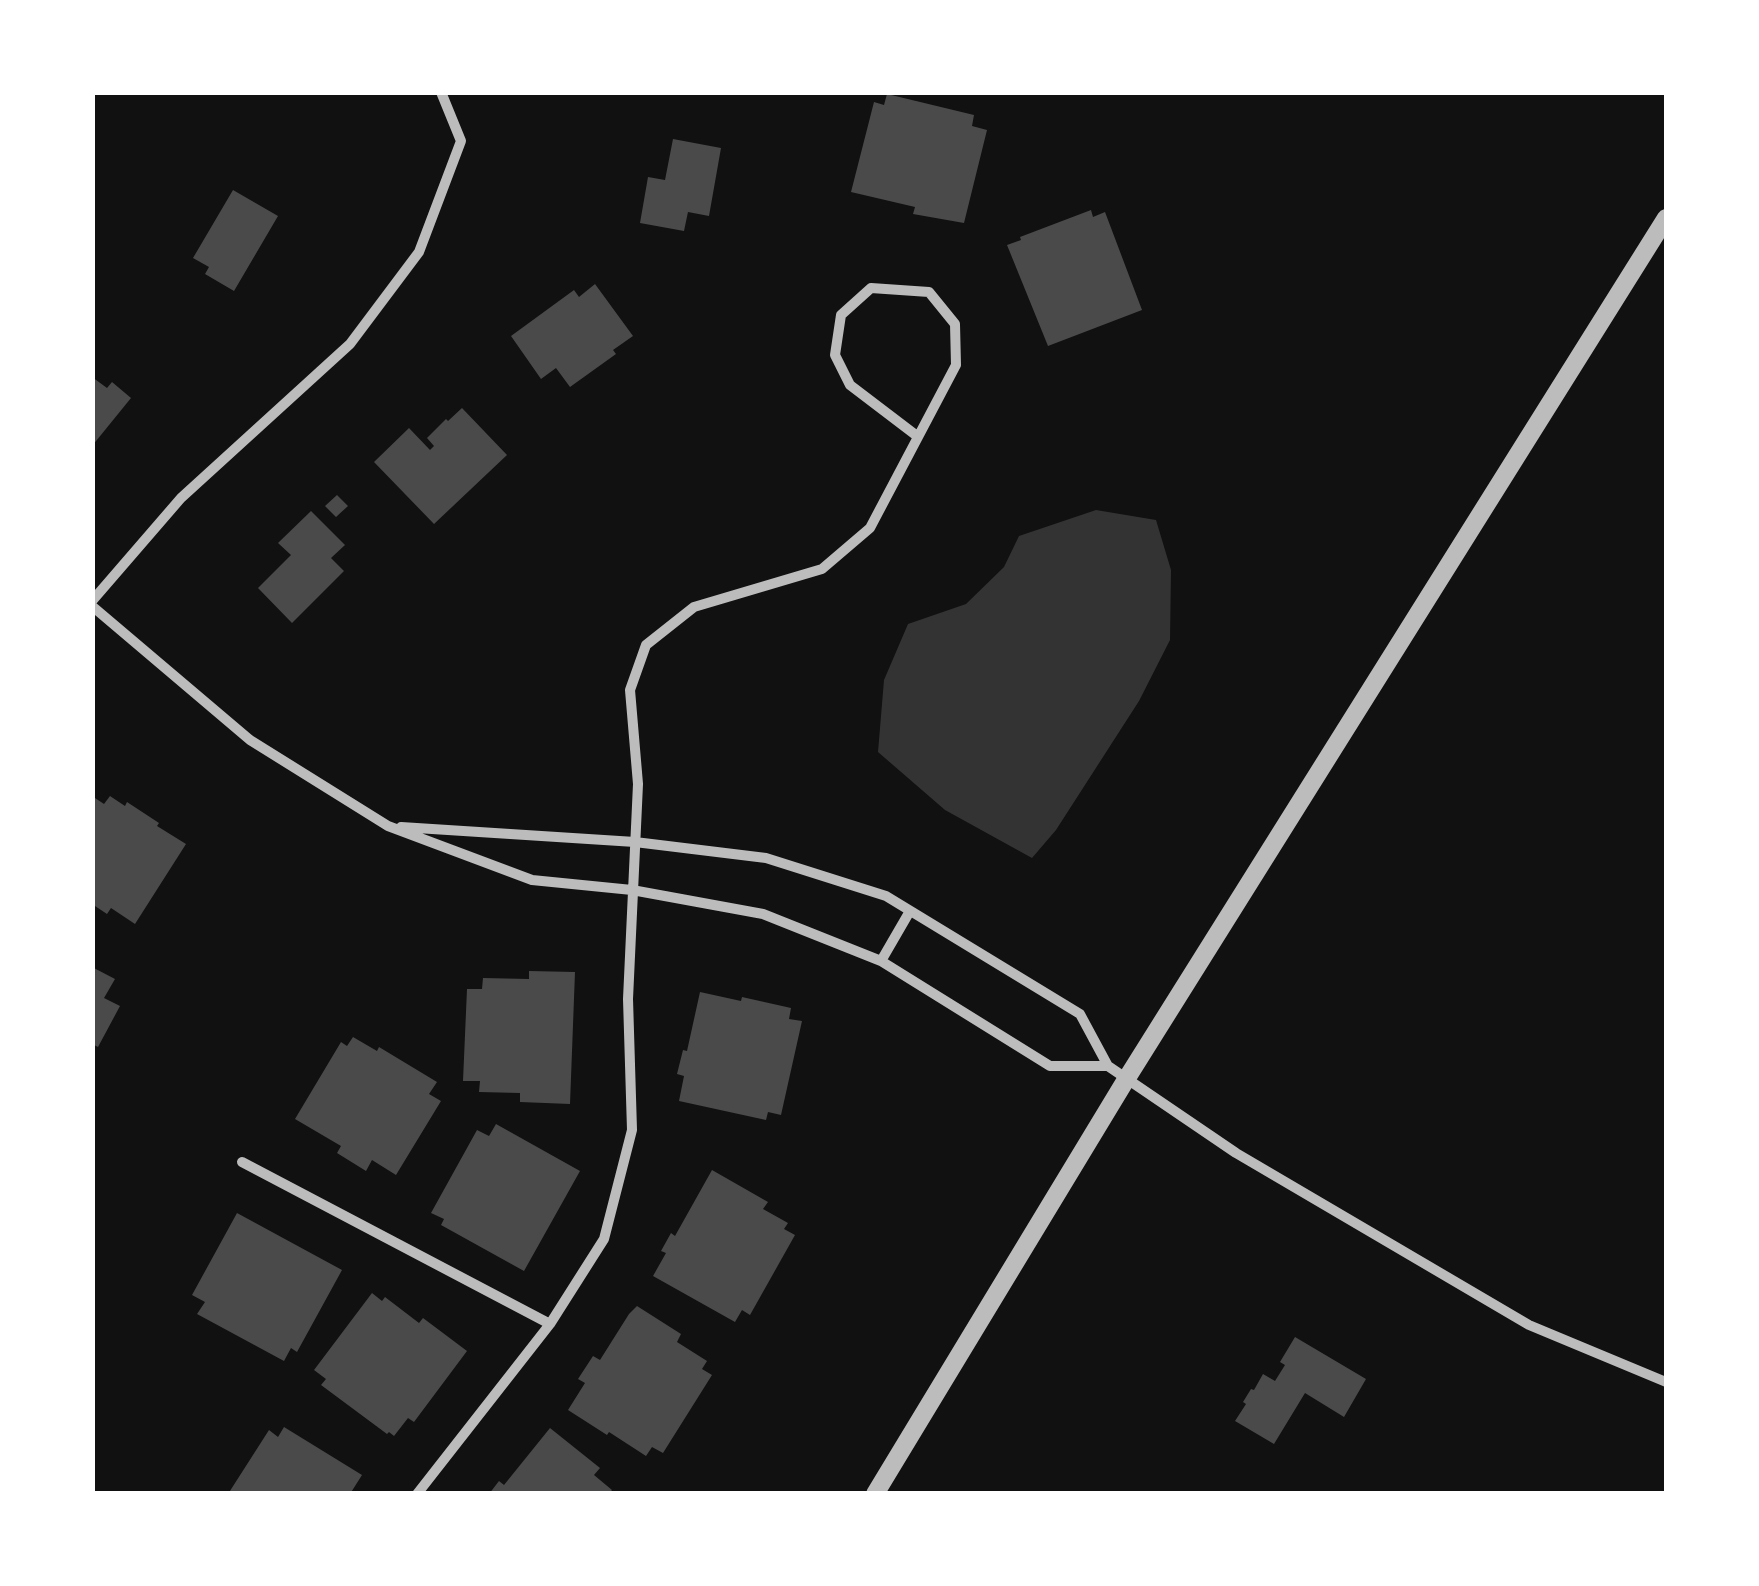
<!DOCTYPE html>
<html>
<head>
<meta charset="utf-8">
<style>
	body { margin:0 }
	#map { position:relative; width:1759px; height:1586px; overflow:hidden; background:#111; font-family:Overpass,sans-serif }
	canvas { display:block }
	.frame { position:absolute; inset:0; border:95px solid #fff; pointer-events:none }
</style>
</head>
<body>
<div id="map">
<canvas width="1759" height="1586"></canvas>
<div class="frame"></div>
</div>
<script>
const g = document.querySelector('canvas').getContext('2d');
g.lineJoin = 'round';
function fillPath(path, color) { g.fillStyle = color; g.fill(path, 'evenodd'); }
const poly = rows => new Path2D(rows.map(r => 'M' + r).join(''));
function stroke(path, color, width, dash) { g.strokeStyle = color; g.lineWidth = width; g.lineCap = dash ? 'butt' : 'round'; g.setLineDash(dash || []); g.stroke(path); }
fillPath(poly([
	[1096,510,1156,520,1171,570,1170,640,1139,701,1056,830,1032,858,945,810,878,752,884,680,908,624,966,604,1004,567,1019,536]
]), '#333');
fillPath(poly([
	[887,94,974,115,972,126,987,130,964,223,913,214,915,207,851,192,874,102,884,105],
	[673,139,721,148,709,216,688,212,684,231,640,223,648,177,665,180],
	[233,190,278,216,234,291,205,274,209,267,193,258],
	[1091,210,1093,217,1105,212,1142,310,1048,346,1007,245,1021,240,1020,237],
	[595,284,633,336,613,350,616,354,570,387,556,368,541,379,511,336,574,290,579,297],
	[92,377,107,388,112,382,131,398,92,446],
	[462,408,507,455,434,524,374,462,409,428,430,450,434,446,427,438,446,419,448,421],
	[337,495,348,506,336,517,325,506],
	[311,511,345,545,331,558,344,571,292,623,258,588,291,555,278,543],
	[92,796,104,804,110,796,125,806,127,802,159,823,157,826,186,844,135,924,111,908,107,914,92,904],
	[92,967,115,979,104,998,120,1006,98,1047,92,1044],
	[529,971,575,972,570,1104,520,1102,520,1093,479,1092,480,1081,463,1081,467,989,482,989,483,978,529,979],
	[700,992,741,1001,742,997,791,1008,789,1019,802,1021,781,1115,768,1112,766,1120,679,1101,684,1076,677,1074,683,1050,687,1051],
	[353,1037,377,1051,379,1047,437,1082,429,1094,441,1101,396,1175,372,1160,366,1171,337,1153,341,1146,295,1119,341,1042,347,1046],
	[496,1124,580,1171,524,1271,441,1225,444,1219,431,1213,477,1130,489,1136],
	[712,1170,768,1202,763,1209,788,1223,784,1229,795,1235,750,1315,742,1310,735,1322,653,1276,666,1253,661,1251,671,1233,675,1236],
	[237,1213,342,1270,297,1352,291,1348,284,1361,197,1314,205,1302,192,1295],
	[372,1293,382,1301,385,1297,419,1323,423,1318,467,1351,414,1422,408,1418,394,1436,389,1432,387,1434,321,1385,326,1379,314,1370],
	[637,1306,681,1334,677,1342,707,1361,702,1369,712,1375,663,1453,652,1447,646,1456,609,1432,607,1435,568,1410,585,1383,578,1379,593,1356,600,1360,629,1314],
	[1295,1337,1366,1379,1344,1417,1305,1393,1274,1444,1235,1421,1246,1404,1243,1402,1251,1389,1254,1390,1263,1374,1275,1381,1285,1365,1280,1362],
	[284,1427,362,1475,350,1494,228,1494,269,1430,278,1437],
	[550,1428,600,1468,594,1475,612,1490,609,1494,489,1494,499,1481,504,1485]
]), '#4a4a4a');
stroke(poly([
	[92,601,181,498,350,344,419,252,461,141,441,92],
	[92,606,250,740,388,826,532,880,632,890,763,914,881,961,1050,1066,1108,1066,1236,1153,1529,1325,1666,1382],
	[401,827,635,842,766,858,886,896,1080,1014,1108,1066],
	[881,961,910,911],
	[242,1162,550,1324],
	[417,1494,550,1324,604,1239,632,1130,628,999,638,784,630,690,646,645,694,607,822,569,870,528,956,365,955,324,929,292,871,288,841,315,835,355,850,385,917,436]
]), '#bcbcbc', 10);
stroke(poly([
	[875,1494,1127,1078,1666,218]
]), '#bcbcbc', 18);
</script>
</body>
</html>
